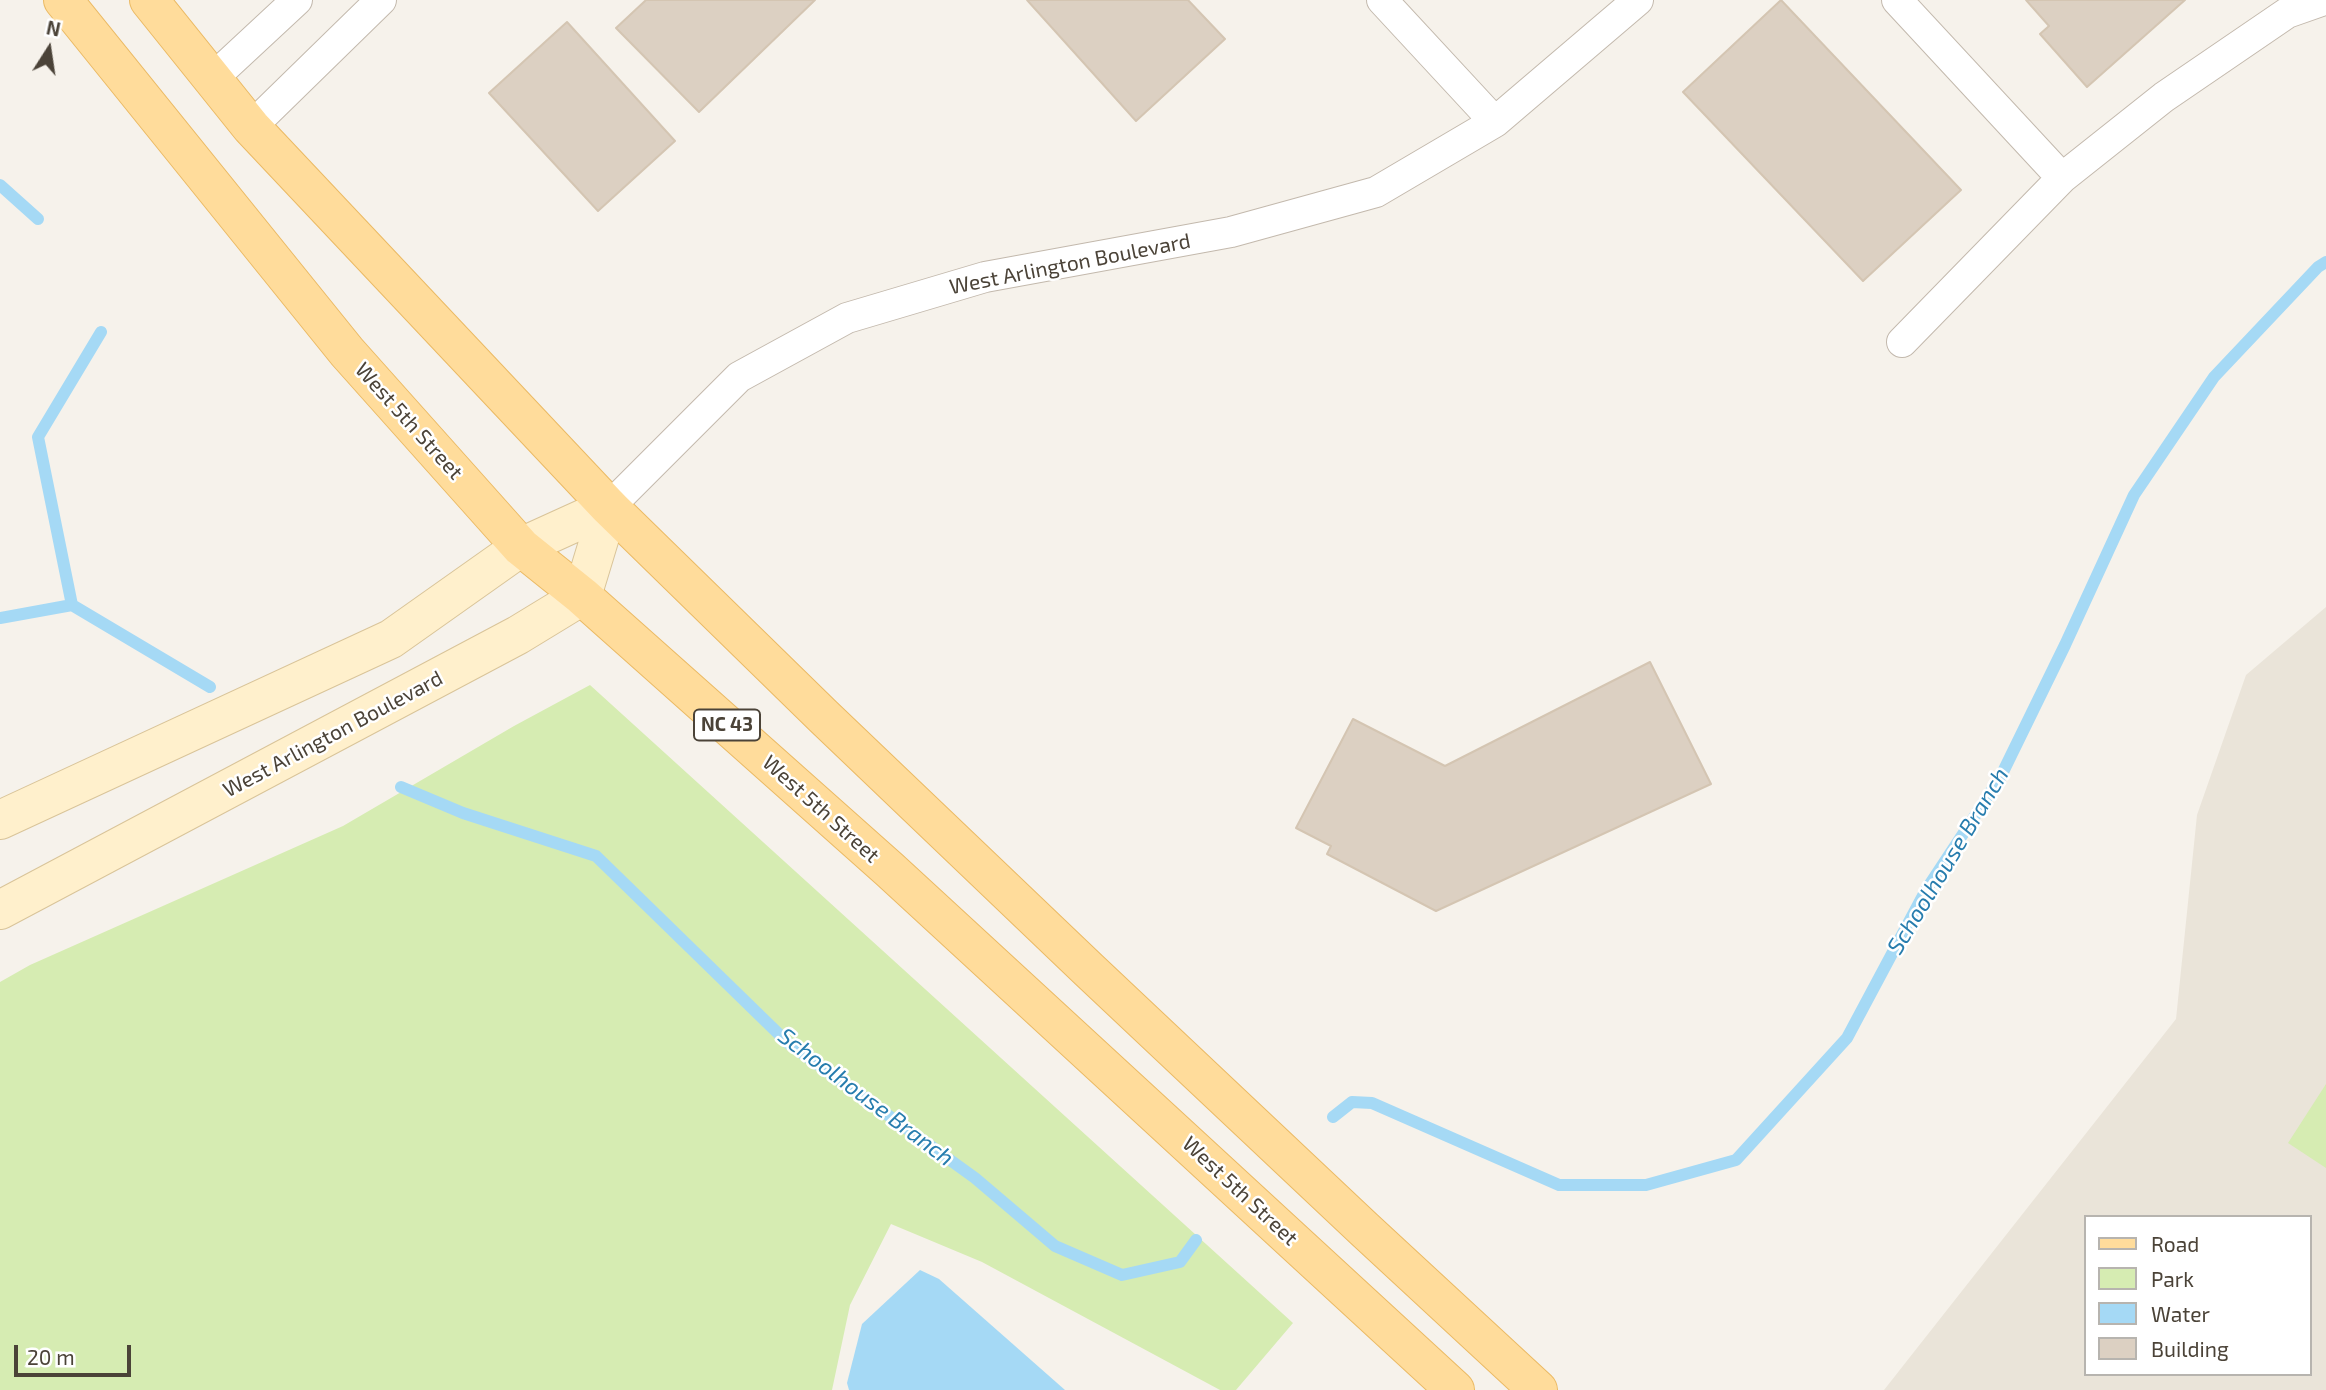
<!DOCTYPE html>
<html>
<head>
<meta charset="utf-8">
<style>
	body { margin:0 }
	#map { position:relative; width:2326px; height:1390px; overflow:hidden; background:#f6f2eb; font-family:"Exo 2",sans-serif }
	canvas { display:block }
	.legend { position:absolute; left:2084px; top:1215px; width:228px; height:161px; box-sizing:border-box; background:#fff; border:2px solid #b7b4af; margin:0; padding:9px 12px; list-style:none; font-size:21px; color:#4b4338 }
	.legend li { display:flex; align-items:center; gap:14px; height:35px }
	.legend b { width:35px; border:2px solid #b7b4af }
	.north { position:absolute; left:14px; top:14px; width:70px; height:70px; -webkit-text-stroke:5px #fff; paint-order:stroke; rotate:12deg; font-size:19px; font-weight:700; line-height:28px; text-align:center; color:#4b4338 }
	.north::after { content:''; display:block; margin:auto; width:24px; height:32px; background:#4b4338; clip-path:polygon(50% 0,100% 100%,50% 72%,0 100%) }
	.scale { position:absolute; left:14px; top:1345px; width:117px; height:32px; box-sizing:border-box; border:4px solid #4b4338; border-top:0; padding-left:9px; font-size:21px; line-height:24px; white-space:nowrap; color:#4b4338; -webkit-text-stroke:5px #fff; paint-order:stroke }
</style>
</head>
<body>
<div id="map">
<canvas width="2326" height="1390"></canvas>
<ul class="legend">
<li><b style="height:9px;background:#ffdc9b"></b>Road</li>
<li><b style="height:19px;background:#d6ecb2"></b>Park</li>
<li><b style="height:19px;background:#a5d9f5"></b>Water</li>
<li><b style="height:19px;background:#dcd0c2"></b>Building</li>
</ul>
<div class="north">N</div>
<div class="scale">20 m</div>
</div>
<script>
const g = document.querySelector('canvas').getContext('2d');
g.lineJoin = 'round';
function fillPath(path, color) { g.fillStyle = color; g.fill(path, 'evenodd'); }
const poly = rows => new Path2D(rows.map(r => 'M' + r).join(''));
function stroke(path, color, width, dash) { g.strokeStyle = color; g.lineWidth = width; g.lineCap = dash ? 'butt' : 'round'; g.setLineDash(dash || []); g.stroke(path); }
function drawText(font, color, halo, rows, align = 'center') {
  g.font = font + ' "Exo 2",sans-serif'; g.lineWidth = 5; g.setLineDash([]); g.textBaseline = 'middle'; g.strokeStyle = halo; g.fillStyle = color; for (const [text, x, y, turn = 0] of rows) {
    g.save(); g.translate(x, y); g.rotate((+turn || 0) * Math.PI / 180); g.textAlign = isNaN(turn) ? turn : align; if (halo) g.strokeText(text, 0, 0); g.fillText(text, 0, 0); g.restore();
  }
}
fillPath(poly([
	[2326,607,2326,1390,1884,1390,2176,1019,2197,815,2246,675],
	[2086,1217,2310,1217,2310,1374,2086,1374]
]), '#eae4d9');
fillPath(poly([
	[590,685,1293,1323,1236,1390,1220,1390,982,1262,891,1224,850,1305,832,1390,0,1390,0,982,30,965,343,826,514,726],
	[2326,1084,2326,1168,2288,1143]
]), '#d6ecb2');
fillPath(poly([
	[920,1270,939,1279,1065,1390,849,1390,847,1383,862,1324]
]), '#a5d9f5');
stroke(poly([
	[0,185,38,219],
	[101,332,38,437,72,605,210,687],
	[0,618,72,605],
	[401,787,463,813,596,856,788,1043,975,1178,1055,1246,1122,1275,1180,1262,1196,1240],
	[1333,1117,1352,1102,1372,1103,1559,1185,1646,1185,1736,1160,1847,1038,1926,890,2000,778,2065,645,2134,495,2214,377,2318,267,2326,262]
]), '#a5d9f5', 12);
const building = poly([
	[646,0,815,0,699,112,616,28,646,0],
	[1027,0,1188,0,1225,39,1136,121,1027,0],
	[1781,0,1961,190,1863,281,1683,92,1781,0],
	[2026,0,2185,0,2087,87,2040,34,2049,26,2026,0],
	[567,22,675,141,598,211,489,93,567,22],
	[1650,662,1711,784,1436,911,1327,854,1331,846,1296,828,1353,719,1445,766,1650,662]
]);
fillPath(building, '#dcd0c2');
stroke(building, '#d4c5b2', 2);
const street = poly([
	[1382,0,1495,122],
	[1897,0,2062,178,1902,342],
	[212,79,297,0],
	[251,127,381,0],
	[2062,178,2164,97,2287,13,2324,0],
	[609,507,739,377,847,318,985,277,1231,232,1376,192,1495,122,1638,0]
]);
const secondary = poly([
	[0,820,391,639,521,547,609,507],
	[0,910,518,635,582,596,609,507]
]);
const primary = poly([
	[63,0,347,352,521,547,582,596,890,870,1455,1390],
	[149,0,251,127,609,507,823,716,1089,970,1364,1229,1538,1390]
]);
stroke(street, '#c3b9ad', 32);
stroke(secondary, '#d9c499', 40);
stroke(primary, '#ebba64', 40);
stroke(street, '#fff', 30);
stroke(secondary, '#fff0cc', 38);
stroke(primary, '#ffdc9b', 38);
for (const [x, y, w] of [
	[727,725,66]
]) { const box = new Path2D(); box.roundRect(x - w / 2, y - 15.5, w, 31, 5); g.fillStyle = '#fff'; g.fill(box); stroke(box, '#4b4338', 2); }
drawText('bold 19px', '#4b4338', null, [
	["NC 43",727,725]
]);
drawText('21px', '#4b4338', '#fff', [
	["West Arlington Boulevard",1070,264,-11],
	["West 5th Street",409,421,48],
	["West Arlington Boulevard",333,734,-28],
	["West 5th Street",821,809,42],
	["West 5th Street",1240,1191,43]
]);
drawText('italic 23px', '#277dae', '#fff', [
	["Schoolhouse Branch",1948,861,-59],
	["Schoolhouse Branch",866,1097,37]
]);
</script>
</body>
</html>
